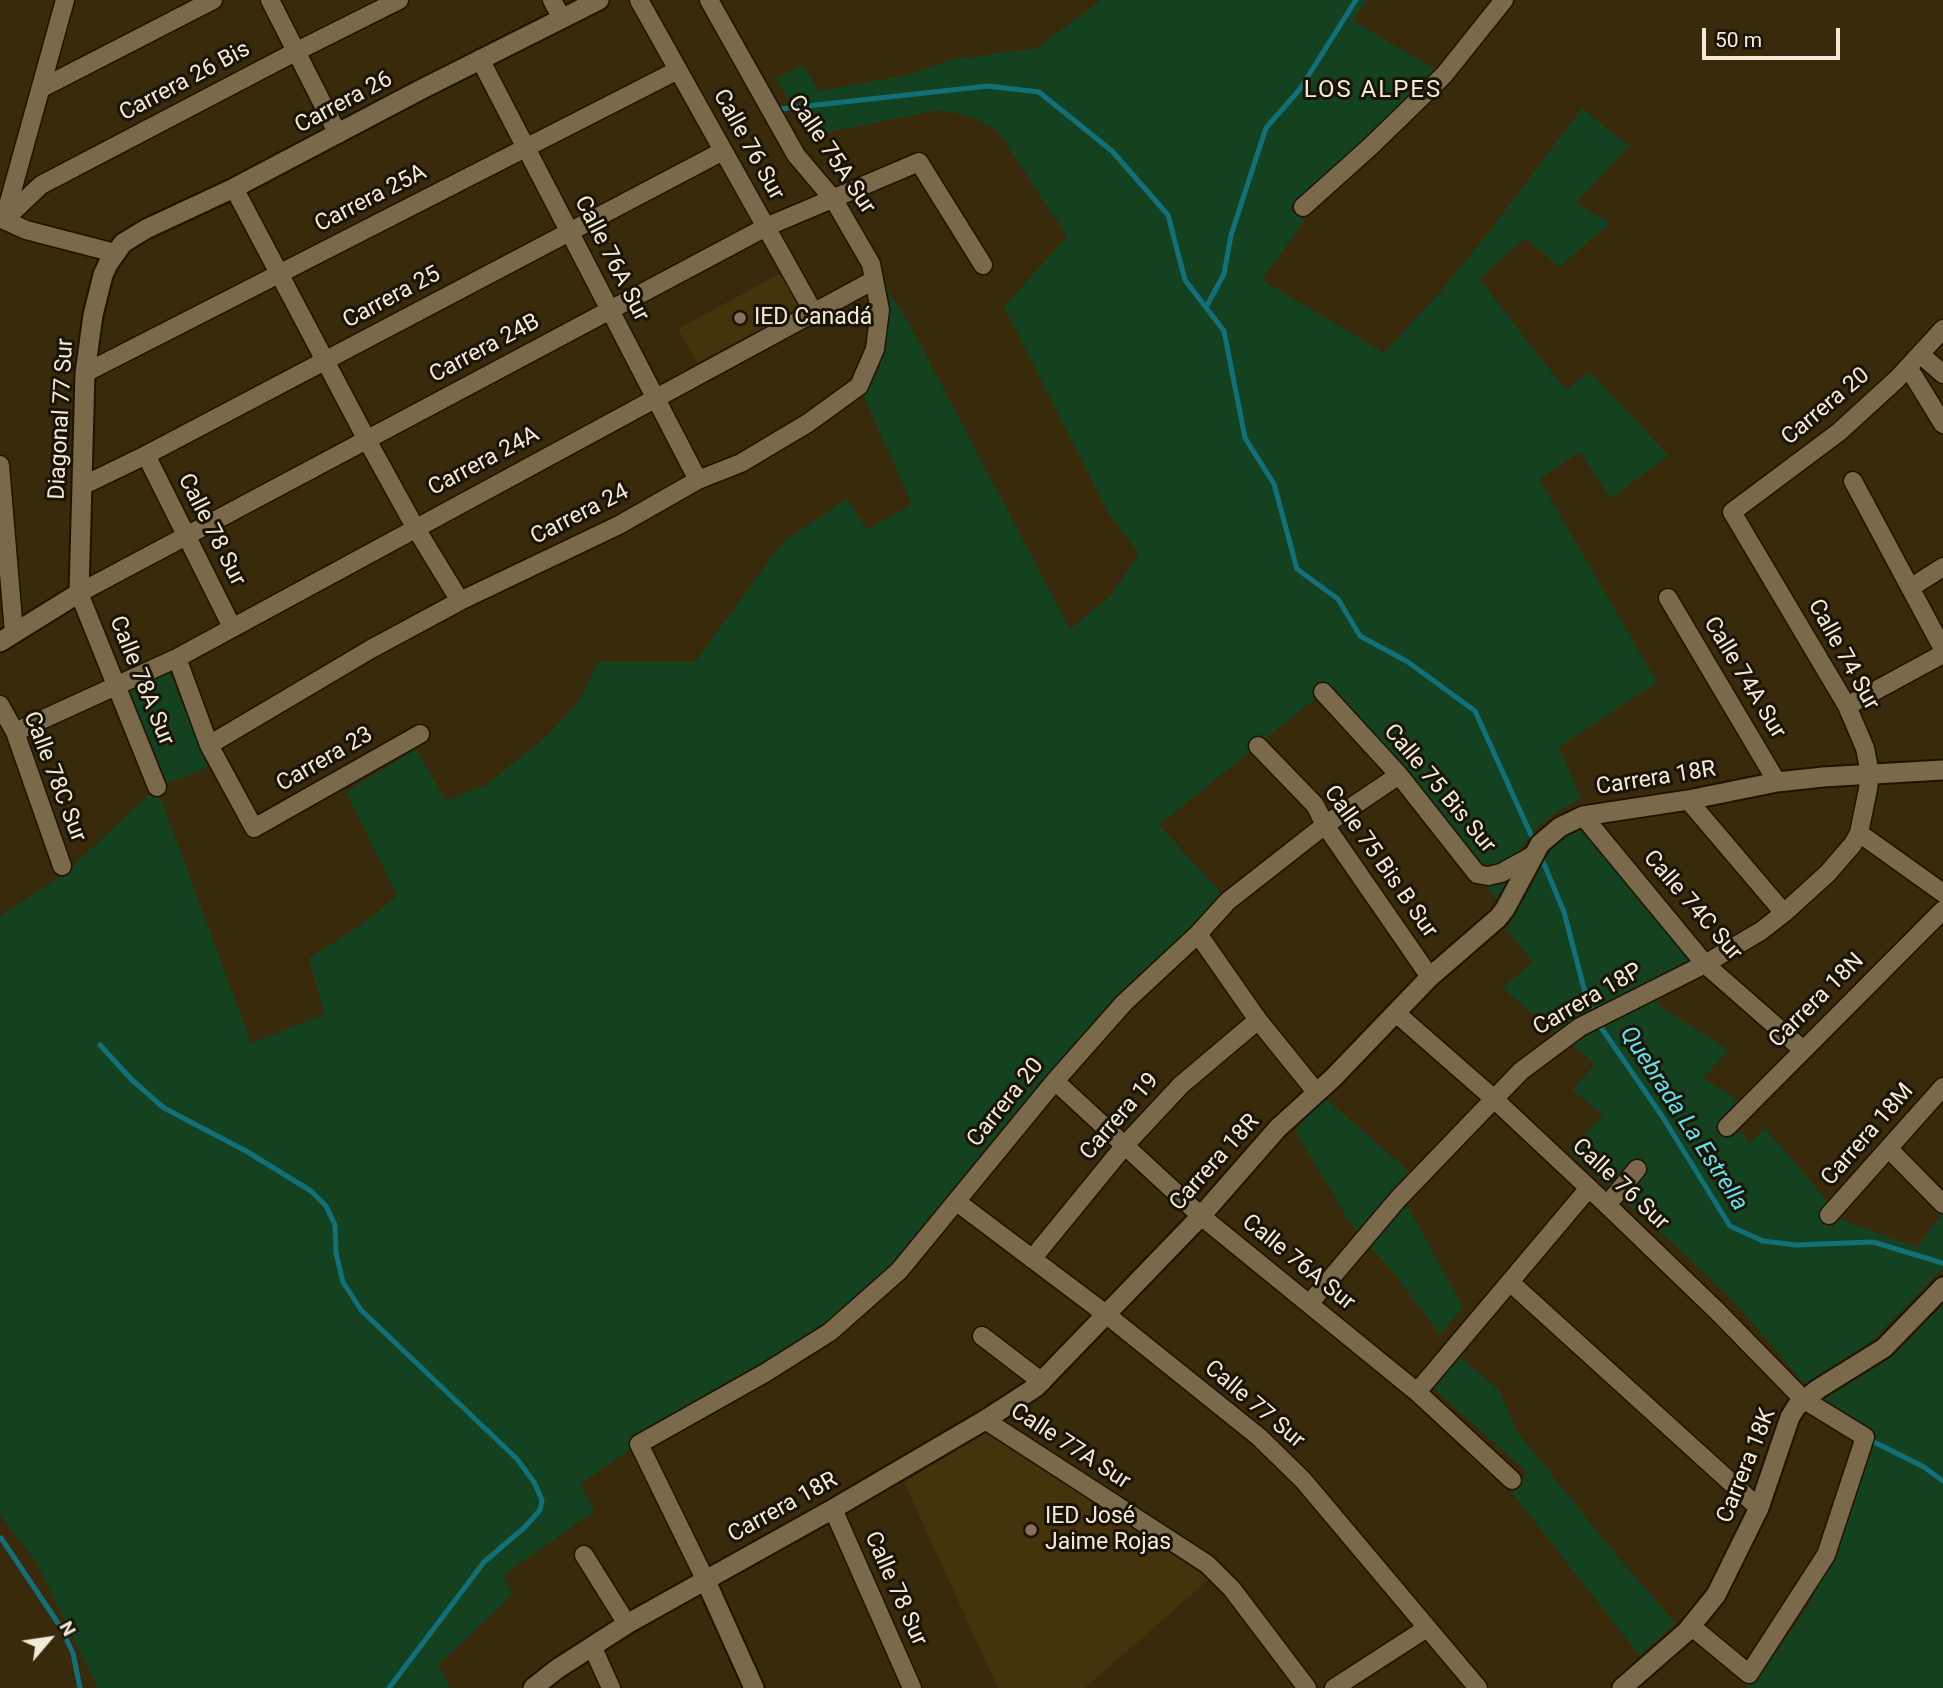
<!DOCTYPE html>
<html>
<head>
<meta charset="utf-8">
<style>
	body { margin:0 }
	#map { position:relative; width:1943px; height:1688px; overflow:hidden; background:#392a0c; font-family:Roboto,sans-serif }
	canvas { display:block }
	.north { position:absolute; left:14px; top:1604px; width:70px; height:70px; -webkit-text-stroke:5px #1a1407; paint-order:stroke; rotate:61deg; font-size:19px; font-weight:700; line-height:28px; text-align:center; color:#f4ead9 }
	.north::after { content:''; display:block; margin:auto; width:24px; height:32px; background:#f4ead9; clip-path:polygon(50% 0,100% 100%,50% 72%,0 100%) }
	.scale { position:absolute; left:1702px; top:28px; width:138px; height:32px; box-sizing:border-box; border:4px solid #f4ead9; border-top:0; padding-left:9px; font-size:21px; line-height:24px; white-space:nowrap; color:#f4ead9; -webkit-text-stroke:5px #1a1407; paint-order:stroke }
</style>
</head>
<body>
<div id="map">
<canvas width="1943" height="1688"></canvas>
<div class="north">N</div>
<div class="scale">50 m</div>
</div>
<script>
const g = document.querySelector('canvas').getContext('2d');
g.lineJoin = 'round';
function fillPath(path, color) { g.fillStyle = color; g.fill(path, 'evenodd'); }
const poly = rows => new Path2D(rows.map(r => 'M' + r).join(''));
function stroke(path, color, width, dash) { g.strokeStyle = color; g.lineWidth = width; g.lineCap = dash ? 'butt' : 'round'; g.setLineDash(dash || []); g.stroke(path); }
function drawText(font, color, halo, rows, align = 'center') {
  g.font = font + ' Roboto,sans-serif'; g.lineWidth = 6; g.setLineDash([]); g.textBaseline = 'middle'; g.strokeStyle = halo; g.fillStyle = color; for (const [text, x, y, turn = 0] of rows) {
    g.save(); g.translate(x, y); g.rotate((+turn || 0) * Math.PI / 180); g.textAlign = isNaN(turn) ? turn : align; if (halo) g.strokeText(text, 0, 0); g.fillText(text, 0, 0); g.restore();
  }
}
fillPath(poly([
	[783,272,802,306,697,363,678,329],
	[988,1431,1209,1579,1085,1688,998,1688,904,1482]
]), '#45330c');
fillPath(poly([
	[1101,0,1367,0,1353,21,1438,71,1289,209,1304,221,1262,280,1384,353,1442,290,1495,224,1582,108,1629,146,1576,203,1610,223,1559,267,1525,238,1479,279,1566,390,1590,372,1668,455,1611,499,1580,452,1539,479,1657,682,1559,747,1581,798,1557,812,1535,829,1520,851,1508,884,1498,901,1323,692,1159,825,1228,901,1124,1003,957,1202,830,1332,639,1444,580,1484,595,1511,503,1575,512,1595,438,1665,451,1688,98,1688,36,1562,0,1515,0,916,64,874,157,787,120,691,169,671,208,767,157,788,251,1043,324,1014,309,958,361,925,397,896,346,792,416,749,446,801,487,784,547,736,580,699,598,662,695,662,781,544,847,498,867,530,912,504,859,386,875,349,871,264,910,325,1070,629,1110,596,1139,554,1107,511,1004,307,1067,236,997,130,970,116,939,110,808,136,776,78,803,65,819,91,908,75,950,60,1037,48],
	[1584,827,1705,973,1655,1003,1729,1050,1703,1078,1752,1109,1736,1125,1749,1143,1765,1128,1844,1221,1917,1247,1943,1212,1943,1268,1874,1339,1845,1361,1806,1385,1733,1301,1683,1253,1569,1152,1603,1115,1572,1090,1595,1064,1502,988,1533,962,1506,930,1520,905,1534,871,1547,846,1574,829],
	[1324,1097,1423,1184,1406,1204,1463,1307,1440,1335,1397,1277,1353,1227,1295,1131],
	[1943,1305,1943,1688,1746,1688,1780,1647,1807,1607,1833,1556,1876,1434,1821,1401,1894,1355],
	[1458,1355,1499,1390,1516,1430,1616,1555,1675,1623,1640,1656,1512,1493,1527,1472,1433,1388]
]), '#144221');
stroke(poly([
	[780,109,988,86,1039,92,1112,151,1168,215,1185,280,1224,331,1245,438,1274,484,1297,569,1338,599,1360,636,1408,662,1475,711,1532,837],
	[1206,307,1224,274,1231,235,1266,128,1300,89,1356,0],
	[1542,859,1564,912,1586,996,1591,1007],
	[1600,1026,1662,1116,1730,1226,1763,1241,1796,1245,1873,1242,1943,1263],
	[100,1045,131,1079,164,1108,246,1151,311,1191,326,1206,335,1225,336,1253,343,1282,361,1310,517,1459,534,1482,542,1500,540,1510,525,1527,484,1562,389,1688],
	[1872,1441,1924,1467,1943,1481],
	[1,1538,60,1626,73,1653,80,1688]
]), '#12707a', 5);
const minor = poly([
	[270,0,338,134],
	[552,0,561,17],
	[639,0,814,313],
	[480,59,698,480],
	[40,89,213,0],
	[234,188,367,440,415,527,460,601],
	[1303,207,1371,146,1444,75,1504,0],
	[0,218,26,230,115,253],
	[4,220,41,185,297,51,399,0],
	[4,220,65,0],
	[1920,354,1943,374],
	[1908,367,1943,424],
	[85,373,678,70],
	[146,455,232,627],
	[0,465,14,633],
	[1853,481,1943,649],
	[82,486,146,455,723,151],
	[1910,588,1943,567],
	[1668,598,1777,782],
	[177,658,209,745,254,828,420,734],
	[1323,692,1399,775,1477,874,1488,876,1501,873,1532,856],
	[0,705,15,732,62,866],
	[1847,706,1943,654],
	[15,732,177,658,874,280],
	[209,745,371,649,460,601,619,525,698,480,741,463,808,423,859,386,875,349,880,310,871,264,834,200,796,155,709,0],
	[1258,746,1315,805,1325,825,1430,977],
	[157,787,79,593,766,227,919,162,983,265],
	[1688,800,1784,913],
	[1583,816,1705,964,1803,1050],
	[1859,833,1943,893],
	[1198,934,1258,1020,1317,1093],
	[1396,1013,1493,1098,1607,1205,1717,1311,1803,1399,1865,1437,1826,1555,1749,1674,1691,1626],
	[1055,1081,1201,1216,1417,1392,1512,1480],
	[1727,1127,1943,910],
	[1889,1149,1943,1204],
	[957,1202,1107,1315,1259,1437,1303,1480,1478,1688],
	[1607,1205,1637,1169],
	[1829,1215,1943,1087],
	[1032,1259,1126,1144,1181,1085,1258,1020],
	[1510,1282,1759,1508],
	[1309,1304,1398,1199,1521,1071,1580,1027,1705,964,1761,931,1784,913,1828,873,1853,844,1859,833,1868,789,1870,774,1865,748,1847,706,1732,512,1839,432,1897,379,1943,329],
	[982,1336,1042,1382],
	[1417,1392,1589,1188],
	[985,1420,1207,1564,1232,1589,1307,1688],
	[833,1509,912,1688],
	[584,1555,627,1624],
	[705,1579,639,1444,765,1373,830,1332,899,1271,1055,1081,1124,1003,1198,934,1228,901,1325,825,1399,775],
	[592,1646,611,1688],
	[1334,1688,1427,1628]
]);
const tertiary = poly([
	[0,642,79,593,85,373,93,315,103,275,108,264,123,243,146,229,234,188,420,90,599,0],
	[705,1579,754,1688],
	[533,1688,557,1669,627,1624,833,1509,985,1420,1036,1387,1201,1216,1278,1128,1333,1078,1430,977,1498,918,1505,909,1540,844,1560,827,1583,816,1688,800,1777,782,1823,777,1943,770],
	[1622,1688,1686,1632,1716,1595,1759,1508,1790,1417,1797,1406,1818,1389,1884,1348,1943,1287]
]);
stroke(minor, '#1e1300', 21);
stroke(tertiary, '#1e1300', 23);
stroke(minor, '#7a694a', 18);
stroke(tertiary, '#7a694a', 19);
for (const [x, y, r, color] of [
	[740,318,7,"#8d6e63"],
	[1031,1530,7,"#8d6e63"]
]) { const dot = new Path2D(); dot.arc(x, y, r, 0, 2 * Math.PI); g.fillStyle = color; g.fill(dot); stroke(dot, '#1a1407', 2.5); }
drawText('23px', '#f4ead9', '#1a1407', [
	["Carrera 26 Bis",185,82,-28],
	["Carrera 26",344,103,-28],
	["Calle 76 Sur",748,145,61],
	["Calle 75A Sur",831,155,56],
	["Carrera 25A",371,199,-27],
	["Calle 76A Sur",611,259,63],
	["Carrera 25",392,298,-28],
	["Carrera 24B",485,349,-28],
	["Carrera 20",1826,407,-40],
	["Diagonal 77 Sur",62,419,-87],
	["Carrera 24A",484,462,-28],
	["Carrera 24",580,515,-27],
	["Calle 78 Sur",211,530,63],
	["Calle 74 Sur",1843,655,61],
	["Calle 74A Sur",1744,678,59],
	["Calle 78A Sur",141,681,68],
	["Carrera 23",325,760,-30],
	["Calle 78C Sur",54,777,69],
	["Carrera 18R",1656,779,-9],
	["Calle 75 Bis Sur",1439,789,50],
	["Calle 75 Bis B Sur",1380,862,55],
	["Calle 74C Sur",1692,906,49],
	["Carrera 18P",1588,1000,-30],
	["Carrera 18N",1817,1001,-45],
	["Carrera 20",1006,1103,-51],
	["Carrera 19",1120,1117,-49],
	["Carrera 18M",1868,1135,-49],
	["Carrera 18R",1215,1163,-48],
	["Calle 76 Sur",1620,1185,43],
	["Calle 76A Sur",1298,1263,39],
	["Calle 77 Sur",1254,1405,40],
	["Calle 77A Sur",1070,1447,33],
	["Carrera 18K",1747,1466,-68],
	["Carrera 18R",783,1508,-29],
	["Calle 78 Sur",895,1589,66]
]);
drawText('23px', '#f4ead9', '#1a1407', [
	["IED Canadá",754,318],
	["IED José",1045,1517],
	["Jaime Rojas",1045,1543]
], 'left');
g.letterSpacing = '2px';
drawText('24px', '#f4ead9', '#1a1407', [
	["LOS ALPES",1373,91]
]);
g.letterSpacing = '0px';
drawText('italic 24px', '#65e0f1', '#1a1407', [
	["Quebrada La Estrella",1683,1119,57]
]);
</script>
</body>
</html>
